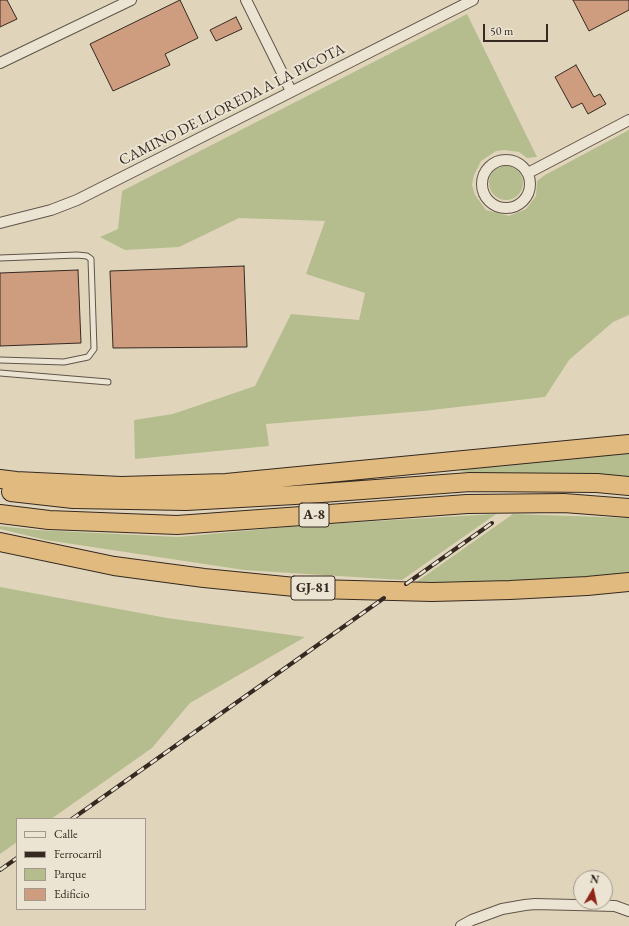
<!DOCTYPE html>
<html>
<head>
<meta charset="utf-8">
<style>
	body { margin:0 }
	#map { position:relative; width:629px; height:926px; overflow:hidden; background:#e0d5bb; font-family:"EB Garamond",serif }
	canvas { display:block }
	.legend { position:absolute; left:16px; top:818px; width:130px; height:92px; box-sizing:border-box; background:#ebe4d3; border:1px solid #a2998c; margin:0; padding:5px 7px; list-style:none; font-size:12px; color:#352921 }
	.legend li { display:flex; align-items:center; gap:8px; height:20px }
	.legend b { width:20px; border:1px solid #a2998c }
	.north { position:absolute; left:573px; top:870px; width:40px; height:40px; box-sizing:border-box; background:#ebe4d3; border:1px solid #a2998c; border-radius:50%; rotate:9deg; font-size:11px; font-weight:700; line-height:16px; text-align:center; color:#352921 }
	.north::after { content:''; display:block; margin:auto; width:14px; height:18px; background:#8f2418; clip-path:polygon(50% 0,100% 100%,50% 72%,0 100%) }
	.scale { position:absolute; left:483px; top:24px; width:65px; height:18px; box-sizing:border-box; border:2px solid #352921; border-top:0; padding-left:5px; font-size:12px; line-height:14px; white-space:nowrap; color:#352921; -webkit-text-stroke:3px #ebe4d3; paint-order:stroke }
</style>
</head>
<body>
<div id="map">
<canvas width="629" height="926"></canvas>
<ul class="legend">
<li><b style="height:5px;background:#ebe4d3"></b>Calle</li>
<li><b style="height:5px;background:#352921"></b>Ferrocarril</li>
<li><b style="height:11px;background:#b5bd8e"></b>Parque</li>
<li><b style="height:11px;background:#ce9d80"></b>Edificio</li>
</ul>
<div class="north">N</div>
<div class="scale">50 m</div>
</div>
<script>
const g = document.querySelector('canvas').getContext('2d');
g.lineJoin = 'round';
function fillPath(path, color) { g.fillStyle = color; g.fill(path, 'evenodd'); }
const poly = rows => new Path2D(rows.map(r => 'M' + r).join(''));
function stroke(path, color, width, dash) { g.strokeStyle = color; g.lineWidth = width; g.lineCap = dash ? 'butt' : 'round'; g.setLineDash(dash || []); g.stroke(path); }
function drawText(font, color, halo, rows, align = 'center') {
  g.font = font + ' "EB Garamond",serif'; g.lineWidth = 4; g.setLineDash([]); g.textBaseline = 'middle'; g.strokeStyle = halo; g.fillStyle = color; for (const [text, x, y, turn = 0] of rows) {
    g.save(); g.translate(x, y); g.rotate((+turn || 0) * Math.PI / 180); g.textAlign = isNaN(turn) ? turn : align; if (halo) g.strokeText(text, 0, 0); g.fillText(text, 0, 0); g.restore();
  }
}
fillPath(poly([
	[467,14,537,157,527,158,519,152,505,150,496,151,481,161,474,175,472,185,475,195,486,210,509,216,526,209,536,196,537,181,545,175,629,130,629,315,613,322,569,360,545,397,423,411,266,424,269,446,135,459,134,420,173,414,255,386,291,314,359,320,365,293,306,274,325,221,239,218,179,247,125,250,100,237,118,229,122,191],
	'489 183a17 17 0 1 1 34 0a17 17 0 1 1-34 0Z',
	[629,450,629,478,541,473,483,474,459,471,483,464],
	[496,514,402,580,244,570,46,540,0,529,0,526,36,530,178,537,309,525],
	[513,514,629,518,629,577,412,585],
	[0,587,167,618,305,637,190,703,152,748,51,819,17,819,17,842,0,854]
]), '#b5bd8e');
const building = poly([
	[0,0,7,0,17,19,0,27,0,0],
	[180,0,198,38,165,54,170,65,113,91,90,44,180,0],
	[573,0,629,0,629,10,589,31,573,0],
	[236,17,242,29,216,41,210,30,236,17],
	[576,65,594,97,600,94,606,104,588,114,582,103,572,108,555,77,576,65],
	[244,266,247,347,113,348,110,271,244,266],
	[78,270,81,343,0,346,0,273,78,270]
]);
fillPath(building, '#ce9d80');
stroke(building, '#352921', 1);
const service = poly([
	[0,258,77,255,87,256,91,259,94,349,88,357,64,362,0,360],
	[0,373,108,382]
]);
const minor = poly([
	[246,0,291,91],
	[0,63,131,0],
	'482 184a24 24 0 1 1 48 0a24 24 0 1 1-48 0Z',
	[528,173,629,120],
	[0,223,51,210,77,200,473,0],
	[461,926,472,920,502,909,525,905,535,904,615,906,629,911]
]);
const motorway = poly([
	[0,479,16,481,121,486,226,483,629,444],
	[11,492,73,499,186,501,295,495,470,482,597,483,629,486],
	[0,514,49,520,177,525,467,504,564,503,629,508],
	[0,542,114,566,204,578,315,589,432,592,510,590,587,586,629,582]
]);
stroke(service, '#605448', 7);
stroke(minor, '#605448', 12);
stroke(motorway, '#352921', 20);
stroke(service, '#ebe4d3', 5);
stroke(minor, '#ebe4d3', 10);
stroke(motorway, '#e0ba7e', 18);
const rail = poly([
	[406,584,492,523],
	[72,819,384,598],
	[0,870,17,858]
]);
stroke(rail, '#352921', 4);
stroke(rail, '#ebe4d3', 2.5, [8]);
for (const [x, y, w] of [
	[314,515,30],
	[313,588,44]
]) { const box = new Path2D(); box.roundRect(x - w / 2, y - 12, w, 24, 3); g.fillStyle = '#ebe4d3'; g.fill(box); stroke(box, '#352921', 1); }
drawText('bold 14px', '#352921', null, [
	["A-8",314,515],
	["GJ-81",313,588]
]);
drawText('15px', '#352921', '#ebe4d3', [
	["CAMINO DE LLOREDA A LA PICOTA",232,105,-27]
]);
</script>
</body>
</html>
